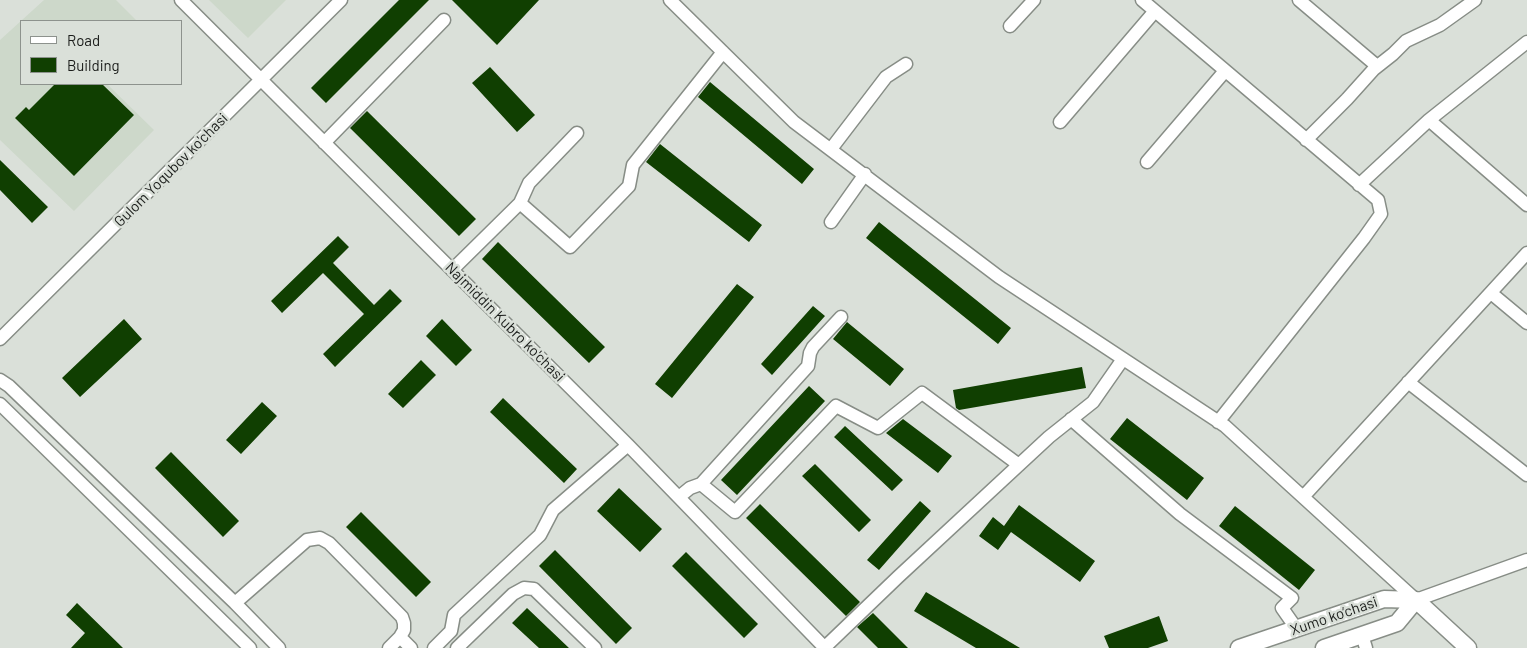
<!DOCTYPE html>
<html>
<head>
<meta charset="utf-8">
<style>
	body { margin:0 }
	#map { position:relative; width:1527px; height:648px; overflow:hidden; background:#dae0d9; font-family:Barlow,sans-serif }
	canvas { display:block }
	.legend { position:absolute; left:20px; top:20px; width:162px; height:65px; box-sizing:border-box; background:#dae0d9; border:1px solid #8d928d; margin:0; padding:6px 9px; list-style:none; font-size:15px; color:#1a1c1a }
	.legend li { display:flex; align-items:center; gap:10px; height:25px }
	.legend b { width:25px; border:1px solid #8d928d }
</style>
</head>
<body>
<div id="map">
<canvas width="1527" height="648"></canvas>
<ul class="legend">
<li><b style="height:6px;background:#fff"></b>Road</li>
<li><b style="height:14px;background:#103f01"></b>Building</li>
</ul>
</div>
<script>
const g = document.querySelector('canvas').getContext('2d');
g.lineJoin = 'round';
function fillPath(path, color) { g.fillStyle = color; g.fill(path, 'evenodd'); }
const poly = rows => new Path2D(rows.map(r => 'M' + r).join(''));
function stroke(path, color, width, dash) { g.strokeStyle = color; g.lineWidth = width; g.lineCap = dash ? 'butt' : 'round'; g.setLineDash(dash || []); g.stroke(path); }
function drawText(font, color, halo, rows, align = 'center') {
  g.font = font + ' Barlow,sans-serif'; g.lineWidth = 5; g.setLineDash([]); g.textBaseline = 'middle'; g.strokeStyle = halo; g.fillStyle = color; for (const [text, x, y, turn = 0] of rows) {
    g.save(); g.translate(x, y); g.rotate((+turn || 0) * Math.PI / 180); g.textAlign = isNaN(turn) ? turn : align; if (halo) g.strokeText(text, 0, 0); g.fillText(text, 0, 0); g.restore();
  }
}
fillPath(poly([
	[44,0,116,0,137,21,21,21,21,84,107,84,154,130,74,211,0,140,0,40],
	[209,0,286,0,248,38]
]), '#cdd8ca');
fillPath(poly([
	[399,0,429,0,326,103,311,88],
	[452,0,539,0,497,45],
	[490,67,535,115,517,132,472,83],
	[710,82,814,169,802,184,698,97],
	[55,84,102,84,134,115,74,176,15,118,26,107,29,110],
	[367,111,476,219,459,236,350,128],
	[660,144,762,225,749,242,646,162],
	[0,160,48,207,32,223,0,190],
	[879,222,1011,328,998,344,866,238],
	[338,236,349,247,333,263,374,305,390,289,402,301,335,367,323,354,364,314,323,273,282,313,271,301],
	[498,242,605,347,589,363,482,259],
	[737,284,754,297,672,398,655,384],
	[813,306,825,316,772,375,761,364],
	[124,319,142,339,80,397,62,378],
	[442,319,472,350,456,366,426,336],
	[847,322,904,369,890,386,833,339],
	[421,360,436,375,403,408,388,394],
	[1082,367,1086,388,959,410,956,408,953,390],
	[809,386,825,401,737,495,721,480],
	[503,398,577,469,564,483,490,412],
	[262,402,277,416,241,454,226,440],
	[1127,418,1204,478,1187,500,1110,439],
	[903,419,952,456,938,473,886,433],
	[845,426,903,480,892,491,834,437],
	[171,452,239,521,223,537,155,468],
	[815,464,871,520,859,532,802,476],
	[619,488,662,529,640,552,597,511],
	[920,501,931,511,879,570,867,560],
	[760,504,860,602,846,616,746,518],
	[1019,505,1095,561,1080,582,1011,532,998,550,979,536,993,517,1004,526],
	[1235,506,1315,570,1299,590,1219,526],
	[361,512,431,582,416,597,346,527],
	[555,550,632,628,616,644,539,566],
	[686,552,758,624,744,638,672,566],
	[926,592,1020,648,976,648,914,611],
	[77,603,123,648,71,648,85,633,66,615],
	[527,608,569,648,539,648,512,623],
	[873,613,908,648,878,648,857,627],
	[1159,616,1168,641,1148,648,1109,648,1104,636]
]), '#103f01');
const minor = poly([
	[181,0,628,445,825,648],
	[670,0,794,122,999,277,1225,426,1416,600,1527,560],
	[1142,0,1378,200,1381,214,1364,238,1218,422],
	[1299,0,1377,66],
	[1010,26,1034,0],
	[1429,120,1527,205],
	[1060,122,1155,11],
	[1306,140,1347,99,1374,69,1393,54,1406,41,1440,25,1475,0],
	[324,143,444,20],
	[831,149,886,77,906,64],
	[1147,162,1225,71],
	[1359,185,1429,120,1527,42],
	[520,203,529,183,577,133],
	[831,222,865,174],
	[452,270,520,203,570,247,629,186,633,165,723,52],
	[1491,293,1527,323],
	[0,339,341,0],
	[0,380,9,386,235,603,279,648],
	[1408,382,1527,475],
	[0,404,250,648],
	[1071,419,1180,514,1292,598,1282,608,1296,628],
	[701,484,808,366,810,353,813,347,841,317],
	[679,497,690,488,701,484,735,512,836,406,878,428,922,393,1019,465],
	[1303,497,1527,253],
	[235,603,307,540,320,538,329,543,402,617,404,623,404,630,400,637,389,648],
	[1362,635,1366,648],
	[400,637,411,648],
	[434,648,451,631,454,615,540,535,553,510,628,445],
	[457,648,513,594,524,588,534,589,595,648],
	[824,648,898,577,1049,437,1093,402,1123,359]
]);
const major = poly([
	[1416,600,1468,648],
	[1239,648,1384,599,1416,600,1397,623,1324,648]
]);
stroke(minor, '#878d86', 15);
stroke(major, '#878d86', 19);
stroke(minor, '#fff', 12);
stroke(major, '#fff', 16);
drawText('15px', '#1a1c1a', '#dae0d9', [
	["Gulom Yoqubov ko'chasi",171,170,-45],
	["Najmiddin Kubro ko'chasi",505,322,45],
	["Xumo ko’chasi",1334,616,-19]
]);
</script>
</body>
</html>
